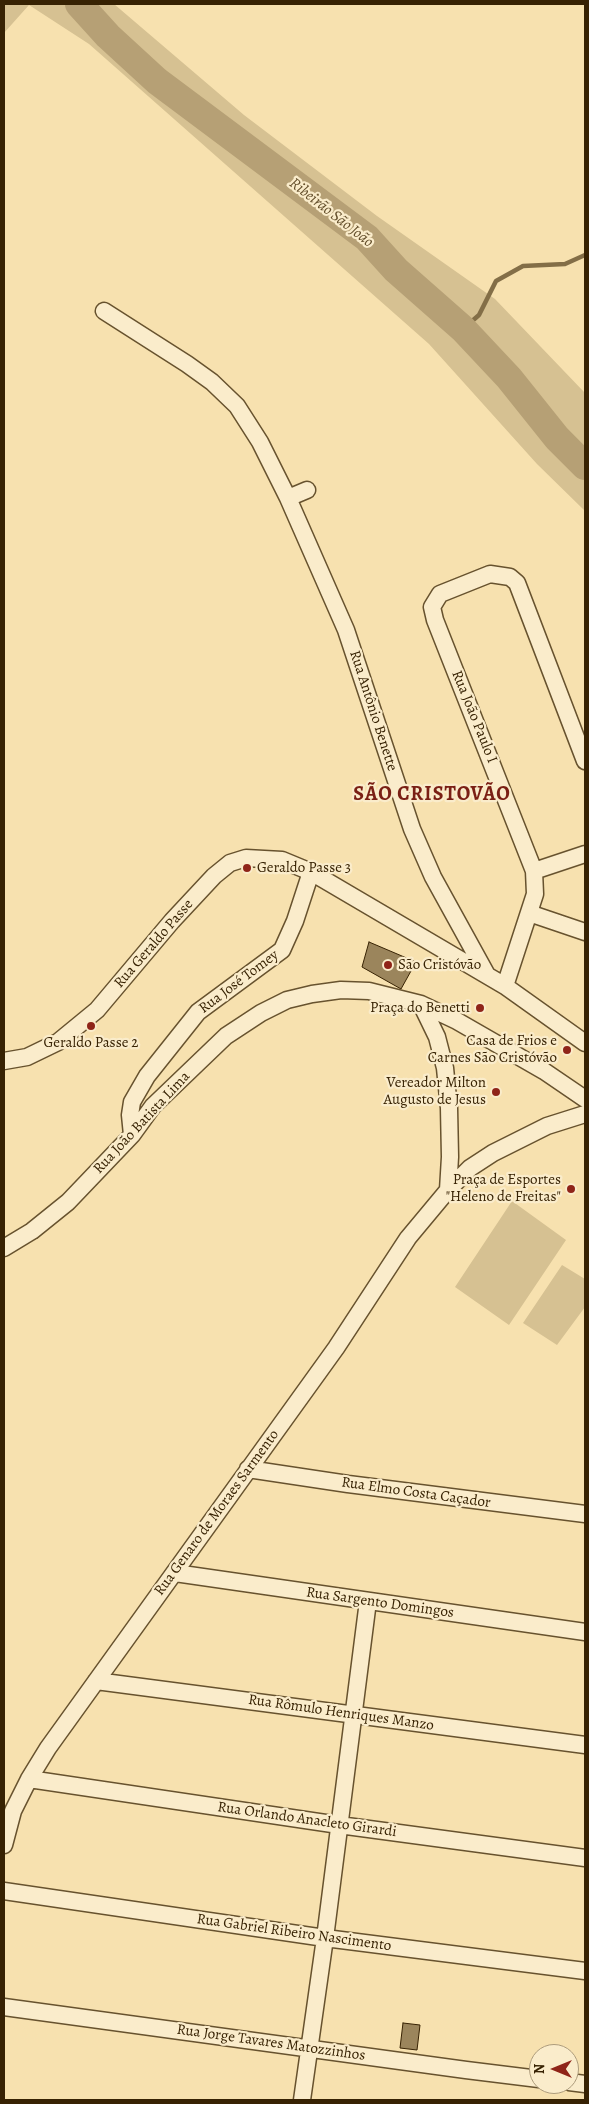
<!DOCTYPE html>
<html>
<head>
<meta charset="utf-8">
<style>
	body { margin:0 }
	#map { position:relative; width:589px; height:2104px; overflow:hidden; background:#f7e1af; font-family:Alegreya,serif }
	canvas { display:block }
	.frame { position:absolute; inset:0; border:5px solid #372203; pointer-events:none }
	.north { position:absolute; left:529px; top:2044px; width:50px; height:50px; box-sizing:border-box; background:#faeccb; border:1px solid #ac9b7b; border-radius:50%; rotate:270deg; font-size:14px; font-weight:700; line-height:20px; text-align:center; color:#372203 }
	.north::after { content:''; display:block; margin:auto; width:18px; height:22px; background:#8f2418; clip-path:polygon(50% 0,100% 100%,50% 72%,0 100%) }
</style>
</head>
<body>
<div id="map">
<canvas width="589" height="2104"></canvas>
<div class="frame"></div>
<div class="north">N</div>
</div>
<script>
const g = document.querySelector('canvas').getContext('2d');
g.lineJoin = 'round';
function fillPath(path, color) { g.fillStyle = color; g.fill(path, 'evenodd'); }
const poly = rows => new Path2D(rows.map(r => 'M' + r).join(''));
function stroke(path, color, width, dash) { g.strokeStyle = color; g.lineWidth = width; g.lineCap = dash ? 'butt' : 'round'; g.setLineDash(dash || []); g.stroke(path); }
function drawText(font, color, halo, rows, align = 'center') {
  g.font = font + ' Alegreya,serif'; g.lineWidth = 4.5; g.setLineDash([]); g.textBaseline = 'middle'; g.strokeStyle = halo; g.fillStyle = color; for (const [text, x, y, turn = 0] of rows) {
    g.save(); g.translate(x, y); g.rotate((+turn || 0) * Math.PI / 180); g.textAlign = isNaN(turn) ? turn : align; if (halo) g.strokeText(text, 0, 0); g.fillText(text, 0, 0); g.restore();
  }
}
fillPath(poly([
	[4,4,114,4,244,115,377,216,495,299,585,393,585,511,537,464,429,344,89,44,29,5,4,33],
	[512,1201,566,1240,509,1325,455,1287],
	[562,1265,585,1279,585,1307,557,1345,523,1323]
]), '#d6c192');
stroke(poly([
	[463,329,479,315,496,281,523,266,565,264,585,255]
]), '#836e47', 4.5);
stroke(poly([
	[79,4,108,36,157,81,367,238,396,270,463,329,509,378,557,438,585,466]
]), '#b6a075', 28);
const building = poly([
	[369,942,416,962,401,989,362,967,369,942],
	[403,2023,420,2025,417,2050,400,2048,403,2023]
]);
fillPath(building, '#9b855c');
stroke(building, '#372203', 1);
const minor = poly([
	[104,311,187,364,212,382,237,406,260,442,288,498,346,630,412,829,433,877,487,975],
	[288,498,307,490],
	[534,871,585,854],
	[529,913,585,932],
	[505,986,535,894,534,871,435,620,432,607,440,594,490,574,510,577,517,583,585,761],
	[421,1004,437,1037,445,1068,449,1108,450,1157,448,1190],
	[4,1061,27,1057,58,1042,97,1010,172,921,214,876,230,863,246,858,282,860,311,872,505,986,585,1043],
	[132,1135,130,1115,132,1102,147,1076,198,1012,282,950,295,921,311,872],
	[4,1248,32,1231,68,1202,132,1135,153,1106,226,1036,261,1013,287,1000,312,994,341,990,369,991,421,1004,457,1021,544,1071,585,1099],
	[248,1469,348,1484,585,1514],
	[175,1573,585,1632],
	[96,1681,585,1745],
	[29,1779,339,1825,585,1858],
	[4,1845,13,1811,29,1779,48,1748,336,1348,408,1238,448,1190,470,1168,493,1153,547,1126,585,1114],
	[4,1891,325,1938,585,1971],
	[4,2007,466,2070,539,2079],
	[569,2082,585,2084],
	[302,2100,325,1938,368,1601]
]);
stroke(minor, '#67522e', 19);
stroke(minor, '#faeccb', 16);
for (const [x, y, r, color] of [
	[247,868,5,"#8f2418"],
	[388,965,5,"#8f2418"],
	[480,1008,5,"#8f2418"],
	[91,1026,5,"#8f2418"],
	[567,1050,5,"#8f2418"],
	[496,1092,5,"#8f2418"],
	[571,1189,5,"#8f2418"]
]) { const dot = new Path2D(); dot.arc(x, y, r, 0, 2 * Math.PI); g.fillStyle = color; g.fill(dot); stroke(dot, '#faeccb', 2); }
drawText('15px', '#372203', '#faeccb', [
	["Rua Antônio Benette",373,711,72],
	["Rua João Paulo I",474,717,68],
	["Rua Geraldo Passe",154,944,-49],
	["Rua José Tomey",239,982,-37],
	["Rua João Batista Lima",142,1123,-47],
	["Rua Elmo Costa Caçador",416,1493,8],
	["Rua Genaro de Moraes Sarmento",217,1513,-54],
	["Rua Sargento Domingos",380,1603,8],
	["Rua Rômulo Henriques Manzo",341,1713,8],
	["Rua Orlando Anacleto Girardi",307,1820,8],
	["Rua Gabriel Ribeiro Nascimento",294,1933,8],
	["Rua Jorge Tavares Matozzinhos",271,2043,8]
]);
drawText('15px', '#372203', '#faeccb', [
	["Geraldo Passe 3",257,868,"left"],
	["São Cristóvão",398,965,"left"],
	["Praça do Benetti",470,1008],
	["Casa de Frios e",557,1041],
	["Carnes São Cristóvão",557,1058],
	["Geraldo Passe 2",91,1043,"center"],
	["Vereador Milton",486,1083],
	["Augusto de Jesus",486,1100],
	["Praça de Esportes",561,1180],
	["\"Heleno de Freitas\"",561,1197]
], 'right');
drawText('italic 16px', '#634e2b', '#faeccb', [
	["Ribeirão São João",331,213,38]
]);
g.letterSpacing = '1px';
drawText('bold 20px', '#7a1f14', '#faeccb', [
	["SÃO CRISTOVÃO",432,795]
]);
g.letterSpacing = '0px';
</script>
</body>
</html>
